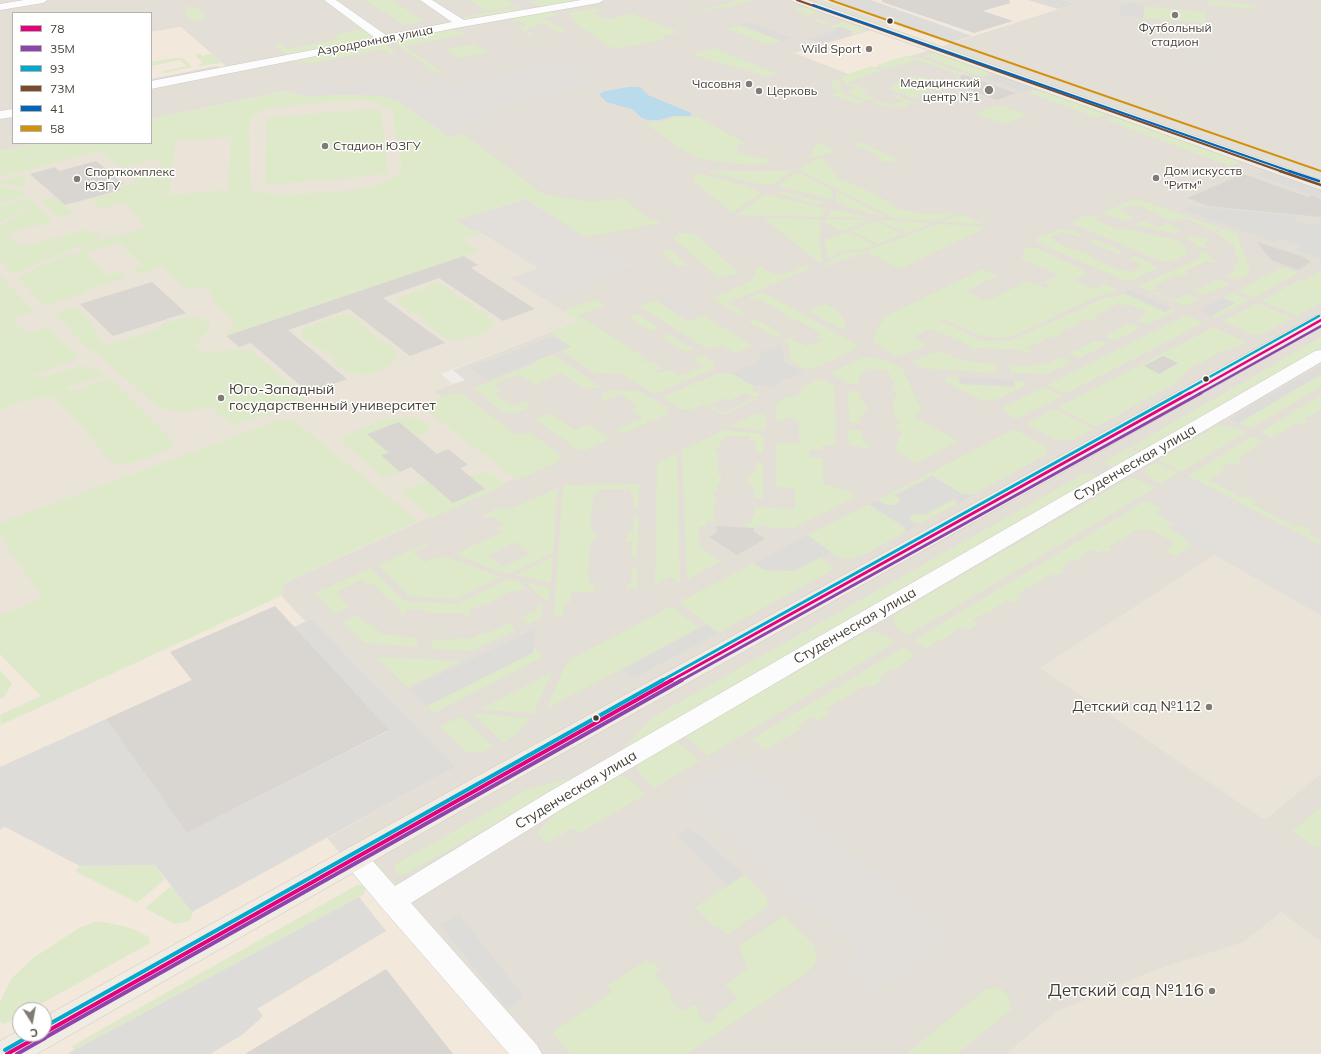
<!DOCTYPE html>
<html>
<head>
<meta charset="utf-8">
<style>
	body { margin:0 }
	#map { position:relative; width:1321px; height:1054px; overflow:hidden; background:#efede9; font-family:Mulish,sans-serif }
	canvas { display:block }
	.legend { position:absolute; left:12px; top:12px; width:140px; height:132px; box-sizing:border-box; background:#fff; border:1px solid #b5b2ae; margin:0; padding:5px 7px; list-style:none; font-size:12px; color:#453e35 }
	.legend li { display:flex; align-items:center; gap:8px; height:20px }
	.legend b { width:20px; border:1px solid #b5b2ae }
	.north { position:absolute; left:12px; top:1002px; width:40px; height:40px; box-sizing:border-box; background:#fff; border:1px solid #b5b2ae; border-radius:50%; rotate:169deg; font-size:11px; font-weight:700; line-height:16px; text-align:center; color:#453e35 }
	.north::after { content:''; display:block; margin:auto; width:14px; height:18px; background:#807b74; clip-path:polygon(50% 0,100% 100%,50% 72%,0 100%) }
</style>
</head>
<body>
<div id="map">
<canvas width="1321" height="1054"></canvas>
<ul class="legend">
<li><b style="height:5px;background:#e5007d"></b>78</li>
<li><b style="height:5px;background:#8e44ad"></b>35М</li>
<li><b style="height:5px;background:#00a9ce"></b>93</li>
<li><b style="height:5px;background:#7a4b2a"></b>73М</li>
<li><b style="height:5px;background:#0065bd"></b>41</li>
<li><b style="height:5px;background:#d3910b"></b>58</li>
</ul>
<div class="north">С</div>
</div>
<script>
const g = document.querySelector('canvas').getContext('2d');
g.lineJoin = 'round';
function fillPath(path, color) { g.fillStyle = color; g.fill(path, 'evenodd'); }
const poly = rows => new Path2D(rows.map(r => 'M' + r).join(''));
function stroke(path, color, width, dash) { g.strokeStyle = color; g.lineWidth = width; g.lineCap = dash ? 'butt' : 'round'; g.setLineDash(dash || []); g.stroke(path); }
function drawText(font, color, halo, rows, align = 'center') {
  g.font = font + ' Mulish,sans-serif'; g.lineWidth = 3; g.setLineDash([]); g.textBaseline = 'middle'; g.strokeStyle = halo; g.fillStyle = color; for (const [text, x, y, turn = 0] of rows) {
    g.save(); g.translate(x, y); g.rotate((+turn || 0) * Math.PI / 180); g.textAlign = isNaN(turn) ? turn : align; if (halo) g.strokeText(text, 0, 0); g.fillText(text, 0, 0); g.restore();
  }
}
fillPath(poly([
	[0,0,1321,0,1321,1054,512,1054,327,838,448,770,281,596,284,583,530,471,433,391,465,380,453,370,578,321,545,300,631,268,526,199,308,97,285,91,151,119,151,86,230,70,181,27,151,32,151,13,13,13,13,143,38,143,0,151]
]), '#e3ded6');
fillPath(poly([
	[822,0,1063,0,1075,4,851,75,794,53,892,24],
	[181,27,230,70,151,86,151,32],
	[281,596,448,771,327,838,512,1054,0,1054,0,636,58,699],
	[20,1010,44,1010,44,1034,20,1034]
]), '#f2e8dc');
fillPath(poly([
	[507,0,543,0,554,6,526,11],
	[1193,50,1222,59,1213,62,1184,53],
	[563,61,595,85,510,102,489,111,488,118,458,127,464,134,449,137,402,104,383,96,337,95,308,97,307,82,379,84,406,79,422,86,447,81,453,85],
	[526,199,585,237,632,269,545,300,510,278,537,268,479,232,467,228,456,220],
	[670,295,703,315,688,321,655,300],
	[1188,476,1321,545,1321,613,1319,614,1133,510],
	[740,758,950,937,874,995,843,966,860,953,683,793]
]), '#e2deda');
fillPath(poly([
	[285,91,308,97,337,95,383,96,402,104,449,137,464,134,456,221,467,228,479,232,538,268,511,278,578,321,441,374,453,384,434,392,531,471,284,583,281,596,0,636,0,151,38,143,151,143,151,119],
	[1214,555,1319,614,1321,613,1321,774,1265,820,1040,668],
	[1281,912,1321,941,1321,1054,1008,1054,1008,1052,1056,1012,1152,971,1243,942]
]), '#eae4d8');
fillPath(poly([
	[365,0,392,0,424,21,404,25],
	[468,0,507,0,517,6,487,11],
	[539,0,582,0,542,7,528,2],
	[739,0,755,0,725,8,720,7,700,12,697,11],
	[1209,0,1255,5,1255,9,1209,5],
	[817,2,1321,179,1321,181,812,3],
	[1145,6,1206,12,1205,23,1143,18],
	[186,7,191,7,199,9,207,19,192,21,185,13],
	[519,7,527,12,468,21,462,17],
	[804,7,813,9,824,15,816,13,804,16,813,20,815,18,830,23,827,24,830,26,844,22,866,30,856,35,850,33,854,32,841,27,835,28,800,15,805,14,795,10],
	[595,8,602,11,593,14,608,20,631,13,679,32,661,37,666,39,633,46,617,48,605,46,603,42,575,23,568,13],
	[549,12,561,15,543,18,566,31,555,33,556,31,544,23,525,30,534,35,530,36,519,28,527,26,519,21,510,22,515,18],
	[341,14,345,14,379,38,288,57,274,44,279,43,287,49,338,39,333,35,361,29],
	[740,25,782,41,768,45,727,29],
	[448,30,461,31,465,34,405,46,443,73,438,74,393,42,394,40],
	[381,43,387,45,396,53,390,54,383,49,307,64,304,61,296,63,294,61,294,60],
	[474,44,488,52,459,58,447,49],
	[714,48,778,74,767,77,691,54],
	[937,52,989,71,990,72,989,74,981,77,924,56],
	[200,53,202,56,212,54,222,63,199,66,198,65,203,63,195,55],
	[905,56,922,58,977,78,972,79,917,60,887,69,877,65],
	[173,58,183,58,192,67,165,73,160,72,187,66,180,60,151,66,151,62],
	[872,66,883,70,849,82,868,90,861,92,875,99,868,101,850,94,848,90,855,87,845,84,842,76],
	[838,77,844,94,865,102,859,104,831,95,841,91,832,88,830,84],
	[913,77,923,77,949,87,944,89,939,87,917,95,921,97,918,98,913,98,892,90,892,84],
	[1036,90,1044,91,1109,114,1097,118,1029,93],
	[285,91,308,97,337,95,383,96,402,104,449,137,464,134,543,194,591,202,624,198,647,218,662,223,585,237,526,199,456,220,467,228,481,233,461,240,478,251,226,336,234,323,214,301,207,288,188,289,161,267,139,274,132,268,143,265,120,243,86,253,108,275,120,272,126,278,84,290,86,293,44,306,18,277,68,254,73,253,78,256,84,244,16,273,12,273,0,260,0,226,35,203,53,221,7,234,21,247,87,229,93,234,98,232,103,236,88,243,145,228,137,214,123,203,102,209,90,199,121,191,118,188,138,183,129,175,163,166,156,159,122,168,100,151,0,177,0,151,38,143,151,143,151,119],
	[343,101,366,101,382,105,392,111,402,168,397,176,377,185,348,191,283,195,251,191,249,132,251,116,261,111,277,107],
	[231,137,228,190,169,195,176,141],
	[895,95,913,102,903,108,881,106,872,103,879,101,892,105,904,101,892,96],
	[1000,105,1028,115,1004,124,975,113],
	[372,109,378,109,381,111,388,172,386,174,270,185,265,183,267,119,270,117],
	[674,117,698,117,747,144,737,145,739,152,746,155,771,159,768,163,759,165,727,163,701,159,679,148,645,123,662,122],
	[1114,117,1117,117,1242,161,1230,166,1105,120],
	[818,142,834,150,833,152,808,159],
	[855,143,862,143,902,161,885,162,880,160,873,153,854,145],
	[822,157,838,178,875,194,899,209,925,214,956,213,936,221,894,218,799,170,815,159],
	[704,171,792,171,772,185,754,183],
	[797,172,831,189,833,200,778,186],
	[697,173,745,185,761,193,732,213,692,180],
	[25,174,25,188,23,188,0,183,0,181],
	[0,186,22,191,27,196,0,203],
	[781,191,824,202,821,205,777,193],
	[836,191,887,218,847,207,837,202],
	[765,194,826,209,821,217,736,215],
	[56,197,74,213,58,218,41,201],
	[30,198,34,202,0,223,0,206],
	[1135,198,1220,228,1214,231,1187,219,1184,221,1178,218,1172,221,1140,206,1137,207,1132,205,1120,210,1135,217,1125,221,1102,213],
	[831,211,843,211,870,218,827,217],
	[960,214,984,224,941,222],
	[1085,216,1095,216,1099,217,1094,219,1119,230,1125,227,1141,233,1174,239,1185,245,1188,254,1174,261,1161,261,1075,225,1072,222],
	[763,218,821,219,819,241,823,261,820,263],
	[825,219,872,220,841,231,825,223],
	[879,220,887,220,932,223,906,233],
	[876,221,903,234,878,244,851,230],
	[1144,221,1159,227,1167,223,1181,231,1174,233,1134,225],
	[938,224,987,227,900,269,867,252,824,266,823,265,845,252,866,251],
	[1058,229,1070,230,1083,235,1079,237,1062,232,1050,237,1055,239,1053,241,1082,253,1084,252,1093,256,1091,257,1121,271,1124,269,1130,272,1142,266,1137,264,1138,263,1129,259,1134,256,1156,266,1156,269,1128,282,1036,242,1037,238],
	[1224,229,1237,234,1250,270,1249,274,1237,280,1226,275,1234,271,1232,270,1235,269,1233,267,1236,266,1235,263,1237,263,1236,260,1239,260,1237,255,1235,254,1233,243,1228,243,1228,240,1215,233],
	[848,232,875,245,864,249,843,250,828,259,824,240],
	[679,233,689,233,696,235,740,273,719,278,673,238],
	[1191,235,1209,240,1209,242,1205,242,1207,248,1196,247,1194,242,1184,238],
	[1094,239,1124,252,1119,254,1089,242],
	[1027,248,1036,248,1082,269,1086,274,1074,280,1095,289,1104,284,1118,290,1098,296,1016,335,1004,338,995,338,979,335,944,319,937,322,943,322,976,338,985,341,1010,341,1106,297,1114,297,1124,293,1165,311,1171,308,1176,311,1147,325,1137,320,1145,316,1144,314,1147,312,1128,304,1124,306,1119,303,1104,312,1094,315,1098,317,1091,321,1087,319,1078,323,1079,324,1060,332,1063,334,1055,338,1051,336,1042,340,1043,341,1026,348,1031,351,1028,353,1023,353,1021,350,977,348,976,350,969,349,970,347,960,341,930,329,913,337,927,345,899,357,881,348,873,341,878,327,886,316,983,269,997,276,966,291,986,301,1029,281,1045,288,1051,286,1044,282,1059,275,1020,258,1025,255,1023,250],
	[671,250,687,265,678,267,662,252],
	[1198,252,1209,253,1211,259,1217,261,1213,263,1207,261,1185,271,1189,273,1182,277,1177,275,1154,286,1158,288,1153,290,1173,300,1188,294,1199,299,1184,306,1138,286,1200,258],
	[808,265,811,268,728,303,746,314,741,316,713,299,714,297,751,281,756,274,755,267,761,266,767,271,778,275,799,270,797,268],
	[1282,267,1298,273,1254,298,1237,291],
	[1321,271,1321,303,1297,316,1261,301,1301,279,1305,280],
	[0,275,34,312,11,319,26,334,49,327,77,355,76,359,73,361,34,375,44,377,80,366,99,369,106,375,66,388,71,391,110,378,173,441,173,446,166,451,133,463,115,464,107,457,83,428,52,397,45,397,25,400,0,410],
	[1218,279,1230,284,1205,295,1194,291],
	[439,283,450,289,456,296,468,301,474,307,485,312,488,318,495,322,489,330,476,336,449,340,426,324,420,317,402,307,396,299,423,289,432,284],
	[763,292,856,344,858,347,838,358,813,369,804,368,790,360,789,344,783,341,789,338,806,346,822,340,817,336,822,334,795,319,792,320,785,316,787,315,759,299,754,301,747,298],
	[1232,293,1249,300,1215,318,1211,316,1235,303,1223,298],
	[596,299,606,305,579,316,649,360,643,362,644,364,651,361,662,368,656,371,659,373,670,370,679,376,703,366,692,359,703,355,714,362,715,368,655,394,621,374,594,373,561,351,571,347,550,333,578,321,563,311],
	[655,300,688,321,703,315,753,346,735,353,722,345,709,350,639,306],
	[1257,303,1293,318,1263,334,1258,335,1251,334,1223,321],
	[825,304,838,310,847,326,840,329,808,311],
	[66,308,77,309,85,315,93,326,98,338,106,345,123,341,157,329,164,323,189,317,201,318,210,322,209,330,199,339,198,343,195,347,203,352,247,349,254,353,301,392,304,398,279,411,233,425,216,412,210,406,182,413,159,408,97,353,86,347,79,340,65,323,54,315],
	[348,314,359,321,371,333,393,348,399,355,394,362,384,369,371,374,360,375,349,372,338,366,329,353,302,338,302,329,338,316],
	[637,314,658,327,650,331,628,317],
	[1187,315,1204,323,1065,394,1047,385],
	[754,319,772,327,770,328,782,334,775,337,748,321],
	[1130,323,1140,328,1114,341,1104,336],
	[1214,327,1246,342,1245,344,1218,353,1189,369,1178,382,1096,427,1058,407],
	[669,334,693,349,684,352,661,337],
	[1321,337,1321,349,1144,452,1132,446],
	[1097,340,1107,344,1080,358,1069,353],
	[939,351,965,361,995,364,996,373,932,369,919,367,911,362],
	[549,356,556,356,601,387,588,389,581,387,561,373,535,385,519,374,494,384,501,390,494,393,513,406,527,401,528,408,518,412,510,413,501,411,473,388,532,365,533,362],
	[866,357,886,360,902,368,922,411,913,416,958,441,917,463,897,451,896,444,898,444,898,437,901,437,901,431,897,431,896,424,900,424,899,419,895,419,895,412,893,411,893,398,897,398,896,392,892,392,892,386,895,386,895,381,891,381,890,374,888,373,888,370,865,369,865,373,861,373,861,377,858,377,859,384,848,384,830,373,859,359],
	[1061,357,1072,362,1047,374,1011,373,1009,365,1024,366,1044,363,1046,364],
	[726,373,733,374,755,387,751,389,760,395,754,398,746,393,728,401,723,398,709,405,723,413,755,398,757,399,723,415,704,404,693,409,680,409,662,397,717,374],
	[1321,374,1321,387,1250,429,1239,423],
	[949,377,959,377,960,383,1015,386,1014,380,1025,382,1026,385,998,399,984,401,946,383,945,378],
	[818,379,825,380,835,386,836,446,822,445,822,450,809,450,809,457,822,458,824,484,847,491,856,497,794,528,773,528,763,525,754,528,747,527,747,522,752,522,752,517,754,517,754,507,795,509,795,488,776,487,776,443,799,444,799,422,794,421,794,418,783,418,783,421,776,421,776,405,779,401,788,396,791,398,799,394,802,387],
	[1045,387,1063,396,1016,419,1003,411,1003,407],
	[612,390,640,391,668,408,668,414,622,434,616,430,643,418,631,410,638,406,620,394,604,401,602,398,603,394],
	[848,391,859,392,860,399,863,399,863,403,866,404,867,411,864,411,864,415,860,415,861,423,849,422],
	[453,393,461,393,515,434,531,433,558,453,561,459,558,462,517,480,419,405],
	[1321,395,1321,410,1305,418,1309,421,1302,425,1297,423,1282,433,1281,432,1272,438,1260,432],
	[1054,409,1093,429,1073,440,1056,440,1026,424],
	[545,414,553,415,574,430,588,424,610,439,581,452,535,419],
	[755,414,762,414,766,416,765,431,729,426],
	[417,417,430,426,429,430,424,434,416,436,399,422,368,434,389,453,382,456,400,472,384,478,343,443,341,439,345,435,388,418],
	[279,420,293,420,418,521,284,583,281,596,1,725,0,715,41,696,0,654,0,615,43,598,0,537,0,523],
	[1218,425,1233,427,1246,432,1181,472,1159,460],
	[1014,429,1045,446,1047,454,973,495,962,494,932,476,895,495,899,498,900,500,898,504,893,505,886,505,878,500],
	[724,430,764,434,763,454,757,454,755,441,750,440,750,436,726,436,725,440,721,440,720,447,716,447,716,453,719,454,716,466,719,467,718,475,721,475,721,483,718,483,717,491,714,491,714,498,717,498,717,505,714,505,714,522,706,521,706,526,699,526,700,547,721,561,687,580,682,450],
	[848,430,861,430,862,438,864,439,864,443,868,443,869,448,861,448,860,446,849,445],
	[1252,436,1264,442,1238,458,1243,461,1235,465,1230,463,1220,469,1224,471,1210,480,1242,498,1246,496,1257,502,1254,505,1296,527,1300,524,1311,530,1308,533,1321,540,1321,545,1188,476],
	[1129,447,1141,454,1116,468,1111,467,1104,462],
	[677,453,680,583,670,577,655,585,657,463],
	[756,462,763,463,763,499,754,498,755,489,752,489,752,484,749,484,749,476,752,476,752,471,756,471],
	[1156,462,1178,473,1160,484,1147,476,1145,470,1148,466],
	[486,472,490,473,506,485,432,518,401,492,433,478,485,489,470,476],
	[1085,473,1091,473,1096,476,1097,479,617,755,653,717],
	[1132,478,1139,480,1155,488,907,636,896,628,893,622,894,615,1126,480],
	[639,484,638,508,633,508,634,495,631,494,631,489,598,489,598,494,594,494,590,524,592,525,591,533,596,533,595,542,591,542,588,558,590,559,589,568,587,568,587,574,589,574,589,584,594,585,595,592,571,592,570,603,564,604,563,616,554,615,563,485],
	[557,488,554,552,510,574,496,571,455,554,502,532,498,528,503,525,492,516,487,518,483,515,496,509,512,508],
	[515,542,530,554,503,567,489,556],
	[954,499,957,504,919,524,913,523,908,519,909,516,914,514,924,515],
	[1147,500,1163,509,1156,513,1173,523,1167,527,1185,538,1191,546,1175,556,1166,551,1173,547,1170,545,1174,542,1150,529,1143,532,1137,529,1128,535,1129,536,1109,546,1113,549,1108,552,1103,550,1098,553,1092,549,1081,556,1082,557,1073,562,1071,561,1060,568,1065,571,1055,577,1050,574,1030,588,1029,587,1017,594,1022,597,1012,603,1007,600,987,614,985,613,973,620,978,624,968,630,962,627,941,641,939,640,926,649,914,640],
	[869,504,904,527,906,532,861,556,848,559,836,556,807,535],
	[633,517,639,517,637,557,632,557,632,542,627,542,627,533,633,533],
	[426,543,429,545,413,552,425,562,442,555,501,577,457,599,410,596,378,565],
	[553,556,551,583,516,575],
	[820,557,831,566,832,569,829,572,718,633,679,602,754,563,765,570,794,571],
	[632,567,637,567,637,589,627,589,627,584,631,584],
	[371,568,405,601,457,604,508,579,519,581,525,588,517,592,514,590,485,605,484,604,468,611,471,615,464,617,463,613,425,613,426,611,407,609,405,614,397,613,400,609,391,600,389,601,372,583,368,585,362,580,336,592,342,597,340,599,349,607,335,614,315,593],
	[525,582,550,588,549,600,546,602],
	[543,604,541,618,528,624,521,617,538,610,536,608],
	[672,606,699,628,546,709,567,661],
	[357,615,368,625,372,624,382,634,419,638,416,647,364,643,343,622],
	[509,623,516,630,471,651,430,649,433,639,454,640,454,638,470,639,484,632,486,634],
	[875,632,885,635,896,642,708,756,685,736,864,633],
	[534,646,543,657,434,713,427,706,533,653],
	[903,647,915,655,893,671,891,670,878,678,882,681,870,688,865,685,841,701,840,700,826,709,830,713,818,721,813,717,797,726,801,729,765,750,752,739],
	[376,657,461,661,407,687],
	[0,670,12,684,4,697,0,699],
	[552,673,533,714,480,709,551,673],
	[472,713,530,718,519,732,503,743],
	[462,716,493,747,482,752,466,752,440,726],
	[677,741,700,761,654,788,639,773,637,768,639,762],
	[581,775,406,874,398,874,394,870,396,864,526,790],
	[622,776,629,779,646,794,580,833,574,828,546,843,537,833,558,810,613,777],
	[1321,807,1321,844,1316,848,1292,831],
	[155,865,165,879,137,903,75,871,80,866],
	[744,875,766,896,768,901,767,907,727,935,717,925,714,927,695,907],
	[357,885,362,885,366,888,364,894,359,897,74,1050,72,1046],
	[171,886,192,912,192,917,189,921,175,924,145,908],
	[784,916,812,943,817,955,815,963,809,971,687,1054,570,1054,552,1032,612,992,607,986,647,960,651,964,654,962,660,969,654,974,672,994,668,996,682,1012,694,1004,701,1012,697,1014,707,1024,718,1017,716,1014,738,998,725,985,748,969,739,946],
	[98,921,131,928,149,937,150,943,30,1010,20,1010,20,1016,5,1024,0,1022,0,1002,11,979,33,958,81,927],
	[1000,988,1010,998,1011,1010,957,1054,906,1054,986,989]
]), '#dee9ca');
fillPath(poly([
	[826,0,871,0,972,36,949,43],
	[1028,0,1062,0,1075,4,1058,9],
	[1135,3,1145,6,1143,18,1119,15,1121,4],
	[751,22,792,38,782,41,740,25],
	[840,27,854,32,849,33,852,35,820,44,807,39,838,30,834,29],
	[217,66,222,70,151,83,151,79],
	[996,74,1035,88,1023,92,985,78],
	[1266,170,1321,189,1321,198,1255,175],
	[1191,206,1295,216,1297,222,1321,225,1321,259,1296,250,1301,246,1281,239,1274,242,1183,210],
	[1130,290,1171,308,1165,312,1124,293],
	[1223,298,1235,303,1211,316,1198,310],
	[554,336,571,347,487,380,470,368],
	[782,344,784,362,804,373,789,379,786,378,779,381,782,383,769,388,762,384,755,387,731,373,759,361,760,353],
	[1321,365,1321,374,1239,423,1229,419],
	[959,377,1014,380,1015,387,960,384],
	[932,476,962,494,973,495,957,504,954,499,924,515,914,514,910,516,910,521,919,524,906,532,904,527,869,504,878,500,886,505,893,505,898,504,900,500,899,498,895,495],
	[807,535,831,552,794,571,764,570,754,563],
	[311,619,455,767,192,912,155,865,80,866,5,827,0,830,0,767,106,719,187,833,388,731,294,627],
	[707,624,718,633,634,678,624,669],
	[536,628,533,652,427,706,410,689],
	[688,829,702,837,744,875,728,886,677,835],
	[359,897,386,931,257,1009,263,1016,242,1035,210,1054,67,1054],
	[459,914,524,997,507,1008,440,925]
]), '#dedcd9');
fillPath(poly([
	[629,87,640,87,648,95,691,113,691,116,673,116,659,120,648,120,642,118,632,109,606,102,599,94,605,91]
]), '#badbec');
fillPath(poly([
	[882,0,1009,0,1010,3,983,11,1013,21,974,33,882,2],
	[962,74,1016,93,997,100,958,85],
	[96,161,124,184,117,186,121,190,65,205,30,174,55,167,59,171],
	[1243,174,1308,197,1311,195,1321,199,1321,217,1208,206,1187,198],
	[1257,242,1301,256,1311,262,1298,270,1271,260],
	[464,256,478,265,471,268,535,309,503,321,439,278,383,298,445,343,410,356,349,309,288,330,347,379,309,393,251,343,239,347,226,336],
	[152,282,186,313,113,336,80,304],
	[1163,356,1178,363,1159,374,1144,366],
	[399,422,437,454,448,449,468,465,460,468,485,489,453,503,411,467,400,472,381,455,389,453,367,434],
	[716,526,754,528,754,532,765,539,737,555,709,537,717,532],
	[275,606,389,730,187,833,106,719,192,680,170,652],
	[386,969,453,1054,245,1054]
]), '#d9d6d1');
const minor = poly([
	[24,0,48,0,43,3,0,10,0,4,24,0],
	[324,0,336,0,386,35,452,22,420,0,432,0,464,20,581,0,604,0,599,3,456,28,151,89,151,81,375,38,324,0],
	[13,109,13,117,0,119,0,111,13,109],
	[1321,350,1321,362,565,807,411,903,537,1045,542,1054,509,1054,383,909,346,865,342,858,346,851,355,848,364,851,395,886,547,793,1315,351,1321,350]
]);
const major = poly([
	[791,0,808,0,1321,180,1321,190,793,2,791,0],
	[1321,315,1321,327,492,793,37,1054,0,1054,0,1041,20,1030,20,1034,44,1034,44,1017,472,779,1315,316,1321,315]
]);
stroke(minor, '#cdcbc7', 1);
stroke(major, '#d1c8b7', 1);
fillPath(minor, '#fdfcfc');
fillPath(major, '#f0ebe3');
stroke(poly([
	[1189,394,1321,320]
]), '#e5007d', 2.5);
stroke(poly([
	[670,681,1190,393]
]), '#e5007d', 3);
stroke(poly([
	[44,1033,672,680],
	[7,1054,43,1034]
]), '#e5007d', 4);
stroke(poly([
	[1199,394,1321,326]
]), '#8e44ad', 2.5);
stroke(poly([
	[680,681,1201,393]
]), '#8e44ad', 3);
stroke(poly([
	[46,1037,682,680],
	[17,1054,45,1038]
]), '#8e44ad', 4);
stroke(poly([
	[1179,394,1319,316]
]), '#00a9ce', 2.5);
stroke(poly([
	[661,681,1181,393]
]), '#00a9ce', 3);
stroke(poly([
	[44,1027,663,680],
	[5,1050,33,1034]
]), '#00a9ce', 4);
stroke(poly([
	[797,0,1283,172]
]), '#7a4b2a', 2);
stroke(poly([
	[1280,171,1321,185]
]), '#7a4b2a', 2.5);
stroke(poly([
	[813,5,1292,172]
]), '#0065bd', 2);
stroke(poly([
	[1289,171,1319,181]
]), '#0065bd', 2.5);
stroke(poly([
	[830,0,1321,171]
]), '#d3910b', 2);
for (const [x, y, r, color] of [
	[1175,15,4,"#807b74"],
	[890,21,3.5,"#453e35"],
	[869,49,4,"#807b74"],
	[749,84,4,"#807b74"],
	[989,90,5,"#807b74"],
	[759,91,4,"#807b74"],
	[325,146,4,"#807b74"],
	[1156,178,4,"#807b74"],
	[77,179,4,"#807b74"],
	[1206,379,3.5,"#453e35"],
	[221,398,4,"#807b74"],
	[1209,707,4,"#807b74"],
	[596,718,3.5,"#453e35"],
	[1212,991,4,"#807b74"]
]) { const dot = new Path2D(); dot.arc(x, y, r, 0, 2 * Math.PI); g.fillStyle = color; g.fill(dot); stroke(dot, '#fff', 1.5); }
drawText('12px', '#453e35', '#fff', [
	["Футбольный",1175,28,"center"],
	["стадион",1175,42,"center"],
	["Wild Sport",861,49,"right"],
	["Медицинский",980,83,"right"],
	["центр №1",980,97,"right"],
	["Часовня",741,84,"right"],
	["Церковь",767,91],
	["Стадион ЮЗГУ",333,146],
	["Дом искусств",1164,171],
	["\"Ритм\"",1164,185],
	["Спорткомплекс",85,172],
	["ЮЗГУ",85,186]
], 'left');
drawText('12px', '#453e35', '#fff', [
	["Аэродромная улица",375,41,-11]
]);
drawText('14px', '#453e35', '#fff', [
	["Юго-Западный",229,390],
	["государственный университет",229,406],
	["Детский сад №112",1201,707,"right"]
], 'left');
drawText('14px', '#453e35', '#fff', [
	["Студенческая улица",1135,463,-30],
	["Студенческая улица",855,626,-30],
	["Студенческая улица",576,790,-31]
]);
drawText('17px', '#453e35', '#fff', [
	["Детский сад №116",1204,991]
], 'right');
</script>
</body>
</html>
